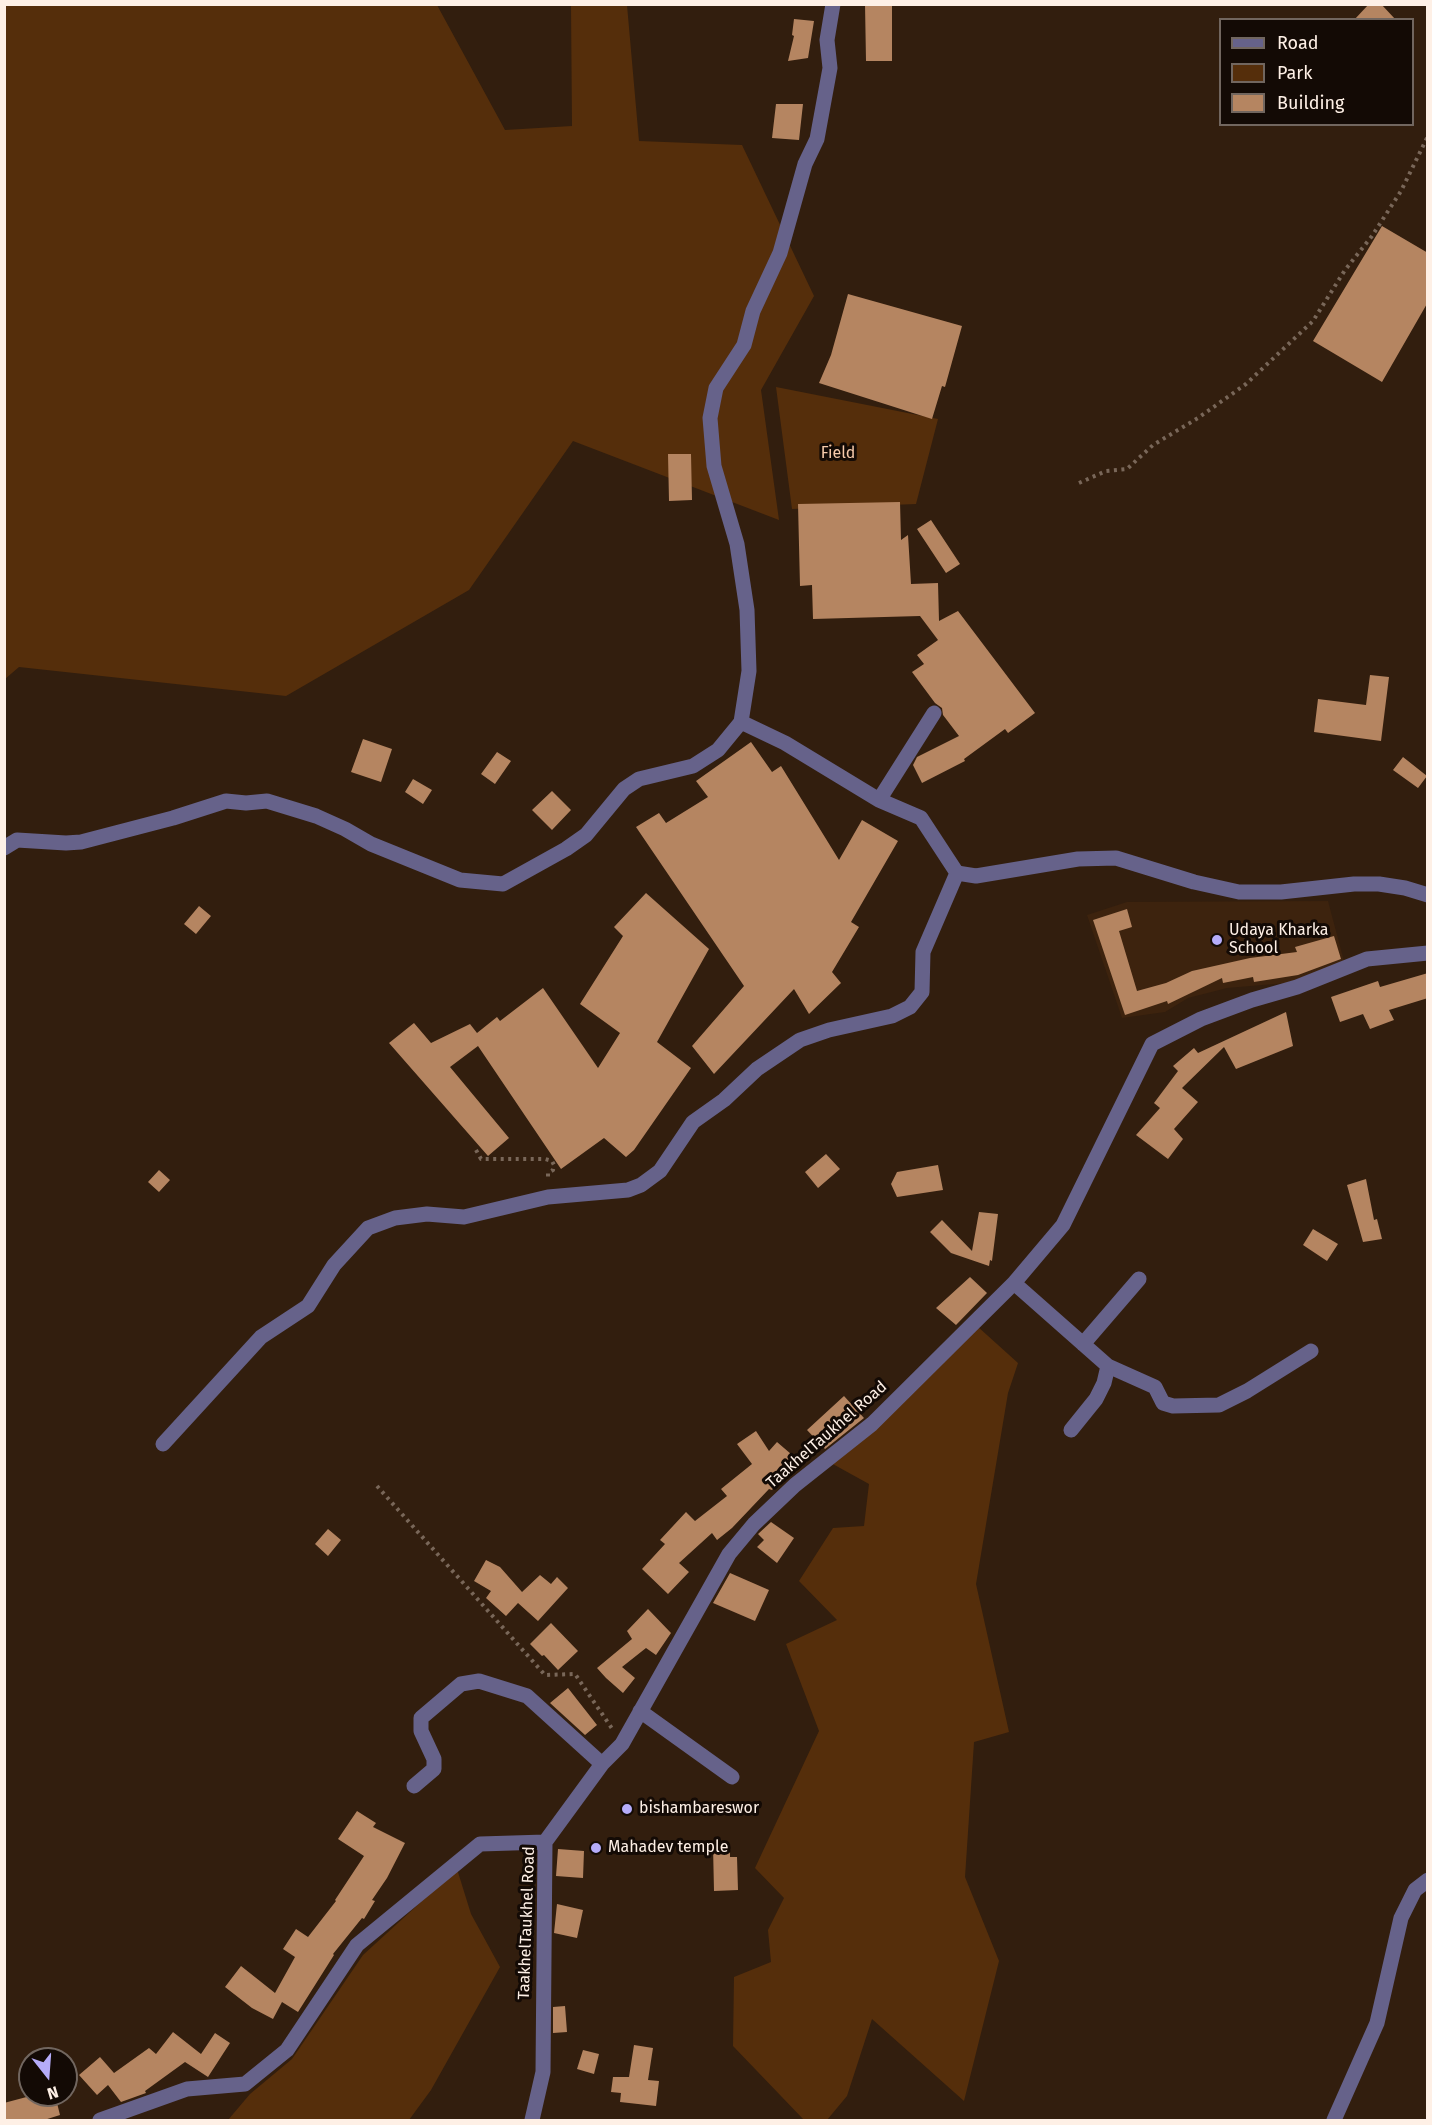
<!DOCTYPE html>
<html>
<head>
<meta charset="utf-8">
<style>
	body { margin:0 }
	#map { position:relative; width:1432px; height:2125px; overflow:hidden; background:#321e0e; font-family:"Fira Sans",sans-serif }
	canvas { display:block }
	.frame { position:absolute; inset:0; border:6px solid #fef0e6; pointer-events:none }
	.legend { position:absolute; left:1219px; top:18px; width:195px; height:108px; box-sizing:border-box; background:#130a05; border:2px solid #71665f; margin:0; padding:8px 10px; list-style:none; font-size:18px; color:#fef0e6 }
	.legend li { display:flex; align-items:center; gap:12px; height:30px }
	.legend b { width:30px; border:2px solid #71665f }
	.north { position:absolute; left:18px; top:2047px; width:60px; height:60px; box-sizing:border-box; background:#130a05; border:2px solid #71665f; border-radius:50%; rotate:163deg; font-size:16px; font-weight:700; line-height:24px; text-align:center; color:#fef0e6 }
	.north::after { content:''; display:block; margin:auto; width:21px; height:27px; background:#b5acf9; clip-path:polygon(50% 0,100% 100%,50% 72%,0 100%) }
</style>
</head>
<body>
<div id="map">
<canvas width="1432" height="2125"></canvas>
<div class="frame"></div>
<ul class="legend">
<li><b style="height:8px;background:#66628a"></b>Road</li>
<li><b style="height:16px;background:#552e0b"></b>Park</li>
<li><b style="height:16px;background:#b58561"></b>Building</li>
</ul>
<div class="north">N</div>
</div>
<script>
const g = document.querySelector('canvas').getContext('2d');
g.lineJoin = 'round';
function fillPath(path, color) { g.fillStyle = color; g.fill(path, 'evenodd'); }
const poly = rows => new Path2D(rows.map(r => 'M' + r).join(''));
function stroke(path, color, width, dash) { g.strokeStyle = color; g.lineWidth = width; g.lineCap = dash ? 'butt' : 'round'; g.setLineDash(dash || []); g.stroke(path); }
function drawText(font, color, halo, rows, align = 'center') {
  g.font = font + ' "Fira Sans",sans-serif'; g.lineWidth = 6; g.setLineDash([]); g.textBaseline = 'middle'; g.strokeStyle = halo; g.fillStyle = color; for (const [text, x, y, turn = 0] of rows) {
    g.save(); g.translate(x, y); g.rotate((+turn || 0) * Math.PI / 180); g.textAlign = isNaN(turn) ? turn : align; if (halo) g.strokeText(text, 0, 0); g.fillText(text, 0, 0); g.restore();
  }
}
fillPath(poly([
	[1328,901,1345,965,1286,983,1227,988,1188,998,1165,1012,1122,1018,1087,915,1127,902]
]), '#3d230e');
fillPath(poly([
	[5,5,437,5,505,130,572,126,571,5,627,5,639,141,742,145,814,296,761,390,779,520,573,441,469,590,286,696,19,667,5,679],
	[776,387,938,419,916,504,792,509],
	[977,1326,1018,1363,1008,1393,976,1584,1009,1732,974,1742,965,1877,999,1961,964,2101,872,2019,847,2096,827,2120,804,2120,733,2046,734,1977,771,1962,768,1930,784,1898,755,1868,819,1731,786,1644,837,1620,799,1581,833,1528,864,1526,869,1484,831,1463],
	[457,1869,471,1914,500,1967,431,2090,409,2120,228,2120,250,2094,292,2059,363,1955]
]), '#552e0b');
fillPath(poly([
	[865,4,892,4,892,61,866,61],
	[1369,4,1381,4,1396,20,1354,20],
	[794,19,814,21,808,58,788,61,794,36,792,35],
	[776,104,803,104,799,140,772,138],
	[1382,226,1428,253,1428,302,1382,382,1313,341],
	[848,294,962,326,945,387,942,386,932,419,819,383,831,355],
	[668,454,691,454,692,500,669,501],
	[900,502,901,540,908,535,911,584,938,583,939,621,958,611,1035,713,1008,733,1005,729,964,759,965,761,922,783,913,765,917,757,959,736,943,715,942,708,935,703,912,672,924,664,917,655,938,640,920,616,813,619,812,585,800,586,798,504],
	[931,520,960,564,946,573,917,529],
	[1370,675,1389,677,1381,741,1314,732,1318,699,1366,705],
	[363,739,392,749,381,782,351,772],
	[751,742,772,772,781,766,839,860,862,820,898,841,851,922,859,927,832,972,841,983,809,1014,794,989,714,1074,692,1046,744,986,636,827,659,813,666,823,708,797,696,781],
	[497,752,511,761,495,784,481,774],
	[1403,757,1427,776,1418,788,1393,770],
	[413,779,432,790,423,804,405,792],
	[552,791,571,810,552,830,532,810],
	[646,893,709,949,657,1042,691,1068,634,1150,626,1157,604,1138,561,1169,478,1046,450,1067,509,1138,488,1156,389,1043,414,1023,431,1043,470,1024,477,1033,497,1017,500,1021,543,988,598,1068,620,1033,580,1004,623,936,614,927],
	[199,906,211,916,196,934,184,924],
	[1127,909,1132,927,1119,931,1137,991,1166,983,1192,971,1250,958,1297,952,1295,947,1334,936,1341,959,1298,975,1254,982,1253,977,1223,983,1222,978,1168,1004,1167,1001,1125,1015,1093,920],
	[1428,973,1428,998,1389,1010,1394,1020,1370,1029,1363,1014,1340,1022,1331,997,1378,981,1380,987],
	[1286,1012,1293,1046,1236,1069,1224,1047,1182,1088,1198,1102,1174,1129,1183,1139,1168,1159,1136,1135,1160,1108,1154,1103,1178,1071,1173,1066,1194,1048,1198,1053],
	[826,1154,840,1169,818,1188,805,1172],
	[938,1165,943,1190,897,1197,891,1184,897,1172],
	[159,1170,170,1180,159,1192,148,1182],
	[1366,1179,1374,1220,1377,1219,1382,1239,1363,1242,1347,1185],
	[979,1212,998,1214,992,1261,990,1260,989,1266,951,1253,930,1232,942,1220,972,1251],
	[1313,1229,1338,1244,1327,1261,1303,1245],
	[970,1277,987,1293,956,1325,936,1308],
	[844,1396,864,1418,825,1449,807,1430],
	[756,1431,769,1451,777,1442,798,1460,772,1490,769,1489,732,1528,717,1540,712,1533,679,1563,689,1572,668,1594,642,1569,665,1544,660,1540,686,1512,695,1521,727,1496,721,1489,752,1464,737,1444],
	[771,1522,794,1538,777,1563,757,1547,764,1540,758,1534],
	[328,1529,341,1540,328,1556,315,1544],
	[486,1560,500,1567,522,1592,540,1575,551,1584,557,1577,568,1588,538,1621,518,1603,506,1616,486,1598,491,1591,474,1581],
	[730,1573,769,1590,755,1621,713,1603],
	[648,1609,671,1633,656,1655,646,1648,622,1667,635,1678,623,1693,606,1678,597,1668,632,1639,627,1631],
	[551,1623,578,1651,558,1670,544,1655,542,1656,530,1644],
	[568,1688,597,1725,585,1735,550,1703],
	[357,1811,376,1823,373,1827,405,1843,387,1878,372,1900,375,1901,364,1919,362,1918,333,1954,334,1955,298,2012,282,2002,273,2019,252,2008,225,1987,241,1966,275,1993,295,1957,283,1949,296,1929,308,1937,336,1901,335,1900,364,1856,338,1839],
	[713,1846,730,1846,730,1857,737,1857,738,1890,714,1891],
	[558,1849,584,1851,583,1878,556,1876],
	[557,1904,583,1910,577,1938,554,1933],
	[565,2006,567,2032,553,2033,553,2007],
	[173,2032,201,2054,215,2033,230,2043,208,2077,185,2062,145,2091,146,2093,121,2102,108,2085,97,2095,79,2075,100,2057,114,2073,149,2048,156,2054],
	[634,2045,653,2048,648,2080,659,2081,656,2106,620,2102,621,2093,611,2092,613,2077,629,2077],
	[583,2050,599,2054,594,2074,577,2069],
	[34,2095,55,2095,60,2115,41,2121,4,2121,4,2103]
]), '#b58561');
stroke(poly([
	[1079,483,1106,471,1127,469,1153,445,1198,418,1246,384,1313,321,1345,270,1372,236,1401,191,1428,136],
	[476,1150,481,1159,545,1159,552,1161,554,1165,553,1170,548,1173,548,1181],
	[377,1486,545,1675,575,1674,613,1730]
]), '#796759', 4, [3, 4.5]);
stroke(poly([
	[741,722,785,743,879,800,921,818,957,873,976,876,1078,859,1116,858,1194,882,1239,892,1281,892,1354,884,1379,884,1405,888,1428,895],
	[879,800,934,713],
	[4,848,17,840,66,843,81,842,173,818,226,801,246,803,267,801,316,816,345,829,371,844,460,880,503,884,566,849,586,835,624,789,639,779,693,766,718,750,741,722,749,671,747,610,737,544,714,466,710,418,716,388,744,345,753,311,780,253,805,164,817,139,830,68,827,40,833,4],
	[1014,1283,1108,1366,1155,1387,1163,1403,1173,1406,1219,1405,1247,1391,1311,1351],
	[1083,1344,1139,1279],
	[1071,1430,1096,1399,1104,1383,1108,1366],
	[163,1444,261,1337,308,1306,334,1265,368,1228,395,1218,427,1214,464,1217,548,1197,628,1190,641,1185,660,1171,693,1122,724,1100,757,1069,800,1040,829,1030,892,1016,910,1007,922,992,923,952,957,873],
	[640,1711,732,1777],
	[414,1786,434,1769,434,1759,421,1731,421,1718,461,1684,479,1681,527,1696,602,1764],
	[100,2120,187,2089,245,2084,287,2050,357,1945,480,1844,545,1842],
	[532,2120,543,2072,545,1842,602,1764,622,1744,729,1554,754,1524,795,1485,872,1424,1014,1283,1063,1225,1152,1044,1201,1019,1252,1000,1297,987,1367,959,1428,953],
	[1334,2120,1377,2023,1401,1918,1415,1890,1428,1880]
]), '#66628a', 15);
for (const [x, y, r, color] of [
	[1217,940,6,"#b5acf9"],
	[627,1809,6,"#b5acf9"],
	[596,1848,6,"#b5acf9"]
]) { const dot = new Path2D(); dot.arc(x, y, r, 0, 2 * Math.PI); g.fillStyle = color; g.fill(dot); stroke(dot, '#130a05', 2); }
drawText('16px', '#f6caab', '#130a05', [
	["Field",838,454]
]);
drawText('16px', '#fef0e6', '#130a05', [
	["Udaya Kharka",1229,931],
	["School",1229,949],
	["bishambareswor",639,1809],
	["Mahadev temple",608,1848]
], 'left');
drawText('16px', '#fef0e6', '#130a05', [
	["TaakhelTaukhel Road",827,1435,-41],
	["TaakhelTaukhel Road",527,1923,-88]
]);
</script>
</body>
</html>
